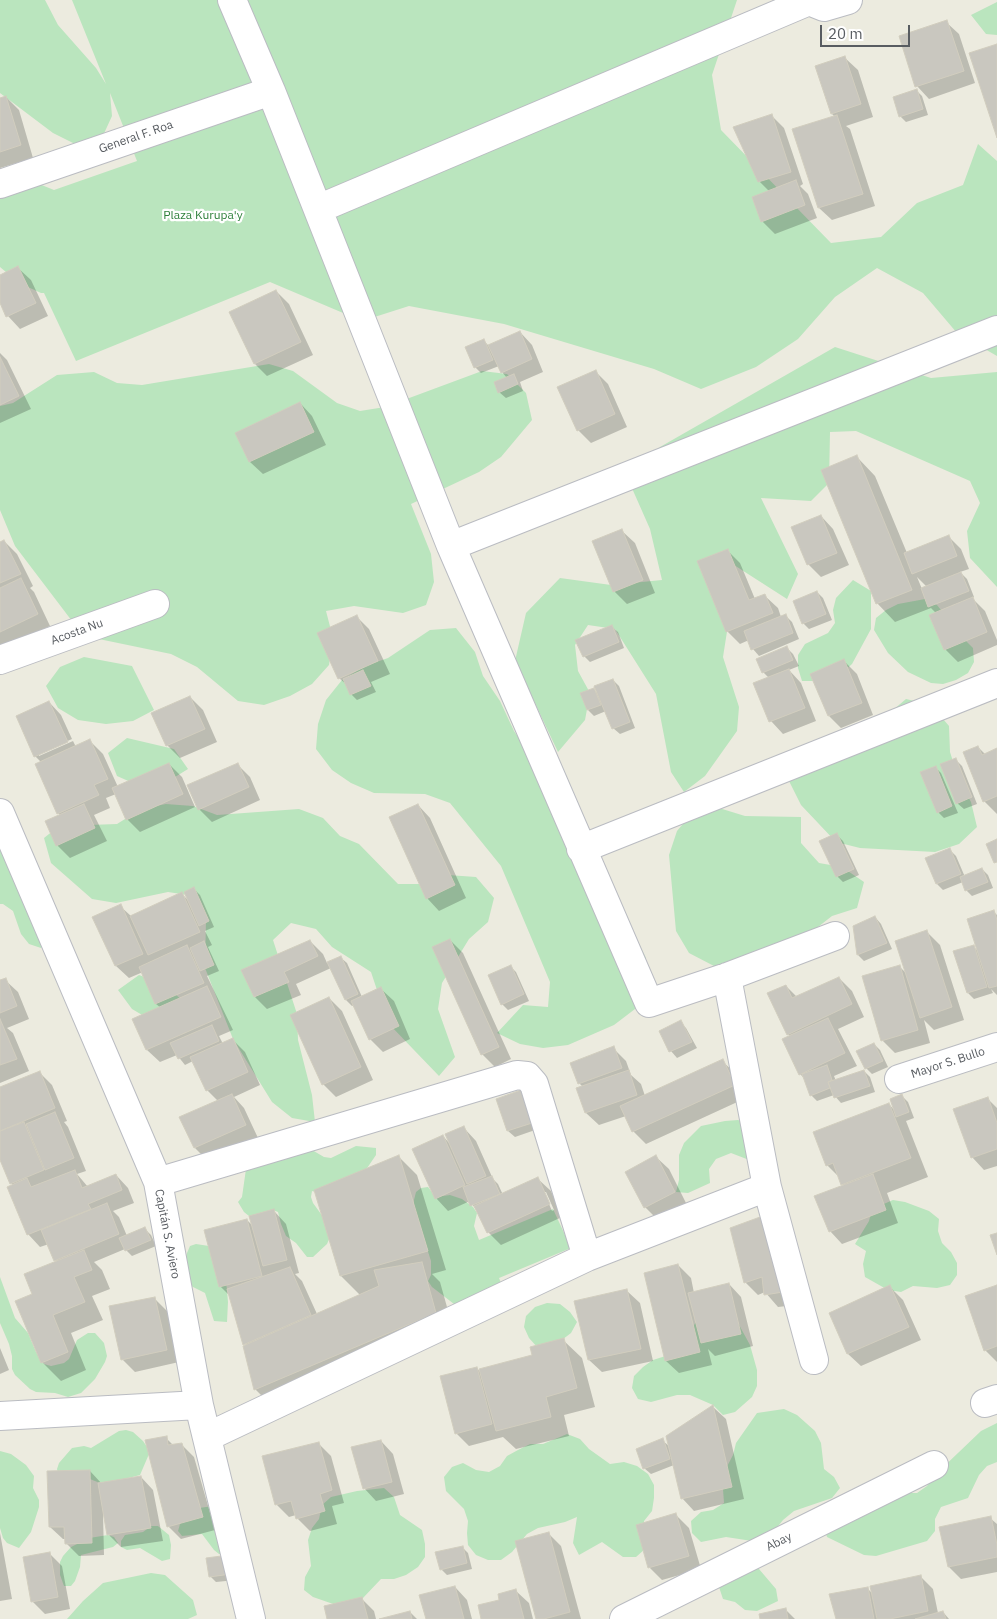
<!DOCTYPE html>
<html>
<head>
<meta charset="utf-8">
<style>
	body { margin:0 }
	#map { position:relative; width:997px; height:1619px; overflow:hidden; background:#ecebdf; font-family:"IBM Plex Sans",sans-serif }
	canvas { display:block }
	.scale { position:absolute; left:820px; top:25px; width:90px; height:22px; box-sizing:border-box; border:2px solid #585c61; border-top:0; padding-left:6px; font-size:15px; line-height:18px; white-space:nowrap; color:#585c61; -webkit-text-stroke:4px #fff; paint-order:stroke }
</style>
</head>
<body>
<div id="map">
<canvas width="997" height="1619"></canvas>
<div class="scale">20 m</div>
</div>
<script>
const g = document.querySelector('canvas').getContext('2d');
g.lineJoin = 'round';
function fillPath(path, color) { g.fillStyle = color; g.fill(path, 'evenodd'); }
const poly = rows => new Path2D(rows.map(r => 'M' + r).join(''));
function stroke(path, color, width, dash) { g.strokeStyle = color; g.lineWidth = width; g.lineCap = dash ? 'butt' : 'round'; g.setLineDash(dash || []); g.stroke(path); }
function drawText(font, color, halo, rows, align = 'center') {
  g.font = font + ' "IBM Plex Sans",sans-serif'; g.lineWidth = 4.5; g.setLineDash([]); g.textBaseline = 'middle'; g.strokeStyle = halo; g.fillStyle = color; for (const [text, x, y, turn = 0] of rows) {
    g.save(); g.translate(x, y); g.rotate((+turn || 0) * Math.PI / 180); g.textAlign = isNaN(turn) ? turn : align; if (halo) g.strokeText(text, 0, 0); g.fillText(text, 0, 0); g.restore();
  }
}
fillPath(poly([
	[0,0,45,0,58,25,96,68,106,84,72,0,737,0,712,75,721,130,831,243,881,237,917,203,963,185,978,144,997,161,997,356,957,333,923,293,877,268,835,297,798,339,756,367,701,389,654,369,504,324,409,306,362,321,270,282,76,361,44,293,41,293,19,283,0,267,0,173,7,171,54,190,137,161,110,93,112,116,101,140,75,144,53,133,0,93],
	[997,2,997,35,986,34,971,15],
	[835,347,931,378,997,372,997,587,970,558,967,531,980,503,970,481,856,431,830,432,829,483,811,501,761,498,798,574,787,599,720,556,731,606,723,657,739,707,737,731,705,776,684,792,671,772,656,694,615,629,588,625,575,645,578,671,590,693,585,720,558,752,515,661,526,613,560,578,611,585,662,580,650,529,631,486,660,447],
	[269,364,293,371,337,403,360,411,385,407,482,371,507,374,526,393,532,420,501,457,479,472,411,504,431,554,434,582,426,605,403,613,354,606,326,611,333,638,329,665,312,684,290,696,264,705,238,701,197,667,171,654,94,638,75,625,15,546,0,510,0,406,13,403,57,375,94,372,117,383,142,385],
	[853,580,871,591,871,629,852,664,842,673,815,681,802,681,798,668,798,655,805,644,828,633,835,623,833,610,836,598],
	[925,599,937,605,945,615,951,626,973,648,974,662,968,673,956,680,943,684,931,683,908,672,888,653,874,630,876,618,886,610,898,604],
	[456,628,475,652,483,676,500,701,514,731,585,837,646,958,635,1009,614,1025,568,1045,543,1048,520,1044,497,1033,523,1005,548,1007,550,982,501,866,450,803,425,794,374,793,351,783,332,770,316,749,318,724,326,700,342,680,365,666,388,658,430,630],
	[84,657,132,666,154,710,133,721,106,724,78,720,58,708,46,686,60,667],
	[906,699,931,705,949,726,950,752,958,777,971,802,977,827,959,844,935,852,860,848,836,842,801,805,789,781,789,756,840,755],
	[127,738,174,749,188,769,167,782,142,787,117,776,108,753],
	[166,804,193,806,217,815,299,809,323,818,340,836,359,844,398,884,426,884,448,875,476,877,494,898,488,922,469,939,442,983,438,1009,455,1057,439,1076,388,1023,371,972,332,947,316,929,291,923,273,940,297,1014,298,1040,312,1095,315,1122,292,1118,272,1102,233,1039,205,968,206,918,194,896,168,892,116,903,92,899,51,863,44,838,64,822,89,825,117,824,141,809],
	[719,808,745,816,801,817,801,843,819,863,842,867,864,882,857,908,832,916,768,966,742,972,714,966,689,953,676,931,669,855,677,831,693,812],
	[0,832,45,943,41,948,29,944,21,934,13,911,3,904,0,904],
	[139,975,164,984,184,1002,154,1022,132,1009,118,990],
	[738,1120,752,1125,757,1163,731,1153,716,1159,709,1169,710,1183,688,1193,676,1192,679,1180,679,1155,684,1143,701,1126,725,1121],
	[356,1146,376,1148,376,1155,361,1177,332,1197,312,1191,311,1197,313,1203,329,1225,330,1237,327,1244,313,1257,307,1257,296,1243,286,1236,281,1224,278,1212,273,1210,255,1216,249,1216,244,1212,238,1202,242,1197,246,1169,312,1150,324,1157,331,1158],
	[428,1187,436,1197,450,1195,462,1199,473,1207,477,1213,474,1226,479,1240,553,1209,571,1248,499,1278,501,1283,457,1310,454,1304,432,1287,428,1281,431,1275,431,1261,414,1208,414,1200,416,1192,421,1188],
	[893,1200,905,1202,929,1211,939,1219,938,1231,942,1243,951,1252,957,1263,957,1275,950,1285,937,1288,913,1286,901,1292,888,1290,865,1277,863,1264,866,1251,855,1244,869,1221,872,1209],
	[196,1244,209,1246,226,1280,228,1302,227,1322,214,1321,205,1293,187,1284,184,1265,187,1253,190,1246],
	[0,1277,15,1318,28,1333,36,1352,44,1364,51,1366,64,1363,69,1359,77,1340,88,1333,95,1333,104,1343,107,1356,105,1362,95,1379,81,1393,68,1397,55,1393,36,1392,30,1389,15,1375,12,1369,12,1356,9,1344,0,1323],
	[547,1303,560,1304,570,1312,577,1322,571,1333,550,1349,538,1348,529,1338,524,1327,526,1316,535,1307],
	[731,1310,750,1345,757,1370,757,1386,752,1397,735,1412,723,1415,713,1405,690,1395,677,1395,651,1402,638,1399,632,1388,634,1376,643,1367,653,1360,678,1352,697,1320],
	[784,1409,797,1415,815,1431,821,1443,824,1469,834,1477,840,1488,832,1498,794,1511,783,1520,775,1530,752,1541,726,1537,701,1542,692,1533,691,1521,701,1512,713,1510,724,1503,722,1476,733,1455,736,1443,757,1413],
	[997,1423,997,1462,987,1466,979,1475,968,1498,941,1507,935,1519,935,1531,927,1541,876,1556,864,1555,827,1537,824,1525,879,1493,917,1493,927,1486,936,1474,981,1431],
	[126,1430,133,1432,143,1441,147,1447,149,1454,140,1475,113,1482,100,1483,82,1476,58,1475,57,1469,59,1463,72,1448,84,1446,91,1448,119,1431],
	[567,1434,580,1439,589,1449,610,1464,624,1462,637,1466,648,1474,654,1485,654,1498,652,1511,644,1521,645,1549,636,1557,623,1557,602,1542,579,1555,573,1543,577,1517,565,1522,538,1528,527,1534,512,1552,501,1560,488,1560,476,1555,468,1545,467,1533,468,1521,464,1509,446,1491,444,1477,452,1467,463,1463,476,1470,489,1472,500,1466,507,1456,518,1450,530,1444,543,1444],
	[0,1451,11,1454,26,1465,34,1476,33,1488,39,1500,39,1507,31,1532,19,1548,7,1543,3,1538,0,1528],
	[384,1488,394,1497,400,1515,422,1530,425,1544,425,1557,418,1567,406,1575,394,1579,381,1579,363,1598,352,1605,339,1606,313,1597,304,1590,305,1577,311,1566,308,1540,312,1528,319,1519,322,1505,331,1497,357,1491],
	[213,1506,226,1555,219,1554,214,1550,202,1534,182,1536,178,1531,180,1524,188,1513,199,1508],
	[151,1526,158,1526,169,1535,171,1545,170,1559,162,1561,140,1548,127,1550,121,1547,121,1541,125,1535,143,1532],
	[108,1535,114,1537,118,1543,113,1547,81,1555,80,1567,75,1581,71,1586,64,1586,60,1575,60,1562,63,1556,71,1547,89,1538],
	[748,1562,759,1569,776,1589,778,1601,757,1611,745,1610,735,1602,723,1599,719,1587],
	[151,1573,165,1575,193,1600,197,1615,188,1619,67,1619,83,1601,103,1583]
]), '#bae5be');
fillPath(poly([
	[946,22,959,34,975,83,929,99,917,86],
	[845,58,858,70,873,117,846,126,850,129,875,206,832,220,819,208,793,130,835,117,832,114],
	[916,90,922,96,928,115,906,122,900,116],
	[6,97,19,110,33,158,0,168,0,99],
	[771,115,784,128,803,184,800,186,808,194,817,218,775,234,762,221,769,191,759,181],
	[18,268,31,280,48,316,20,329,8,316,0,300,0,276],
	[276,291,289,304,313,355,267,376,255,364,231,313],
	[520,332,532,345,543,372,520,382,523,391,506,398,499,392,507,378,502,372,499,366,481,373,475,367,484,341,489,346],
	[0,353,7,360,31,409,0,423],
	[596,372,608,384,627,427,591,443,578,430],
	[300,403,312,416,326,445,263,474,250,462,237,433],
	[857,457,875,476,907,553,948,536,961,549,969,569,960,572,967,579,974,597,972,598,985,611,997,640,997,645,958,662,945,649,936,613,931,608,895,622,877,603],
	[917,577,927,587,922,589],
	[821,516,833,529,849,565,821,577,808,564],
	[622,531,635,543,655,593,627,604,614,591],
	[4,541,17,554,33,586,30,588,34,592,50,626,0,650,0,543],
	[727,550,740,563,755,599,765,596,778,608,781,617,786,616,792,622,799,639,759,656,753,649,749,640,740,644,727,631],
	[817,592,823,598,832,620,809,629,803,623],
	[357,617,369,629,390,674,371,682,376,692,357,700,351,694,348,686,339,678],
	[611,626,618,632,624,648,590,662,584,656],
	[787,648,793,654,799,666,789,670,801,683,816,721,783,734,771,721,755,684,769,678,763,672],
	[844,661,857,674,873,715,841,728,829,716],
	[613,680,619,686,635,728,620,734,613,728,606,711,594,716,588,710,581,694,593,689,599,695],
	[190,697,203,710,217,742,180,758,167,745,153,714],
	[49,702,61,715,72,739,39,754,39,756,73,741,76,747,90,741,103,754,118,787,169,764,182,777,195,807,140,832,127,819,116,794,106,798,110,808,94,815,107,841,70,858,57,845,60,815,58,813,41,762,35,756,17,716],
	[978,747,985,754,997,750,997,814,984,801],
	[956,760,962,766,977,804,964,809,957,803],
	[237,764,250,777,260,800,212,822,199,809],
	[935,767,941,773,958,813,944,818,938,812],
	[418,805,430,818,466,898,439,911,427,898],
	[837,835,843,841,859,875,843,882,837,876],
	[950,850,956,856,965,877,982,869,988,875,993,888,972,896,966,890,963,882,943,890,937,884,926,859],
	[194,889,200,895,214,927,205,931,212,945,208,947,219,971,207,976,233,1030,219,1036,223,1044,233,1040,245,1052,260,1085,234,1097,244,1108,258,1138,207,1160,195,1148,218,1101,207,1090,193,1061,185,1065,177,1055,160,1062,147,1050,134,1020,161,1008,156,1004,143,972,129,978,116,966,94,917,120,906,131,916,182,894,189,901],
	[994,912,997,915,997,995,991,989,993,993,974,999,968,993,974,947,978,951],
	[875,917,881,924,892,949,864,961,858,955,854,927],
	[927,932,940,945,964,1020,934,1030,924,1020,930,1043,895,1053,882,1040,900,967,907,974],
	[450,940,463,953,511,1059,495,1067,482,1054],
	[310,941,323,954,327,963,340,957,347,963,362,997,381,989,394,1001,410,1039,383,1052,370,1039,354,1005,352,1006,346,1000,331,968,296,984,301,995,267,1009,255,997],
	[510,966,516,972,529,1001,508,1010,502,1004],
	[839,978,852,991,864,1017,838,1029,857,1066,834,1076,836,1081,864,1071,870,1077,875,1092,841,1103,834,1095,817,1101,811,1095,806,1080,800,1074,790,1037,788,1034,786,986,797,997],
	[5,980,18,992,29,1019,7,1028,13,1033,29,1071,0,1083,0,982],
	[329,998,342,1011,373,1080,336,1097,323,1084],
	[680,1022,686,1028,697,1048,677,1058,671,1051,661,1032],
	[874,1044,880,1050,888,1067,872,1074,866,1068],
	[613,1048,626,1061,631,1075,641,1084,645,1096,722,1061,735,1073,746,1098,646,1144,633,1131,626,1116,599,1125,586,1113,583,1087,579,1083],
	[39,1072,52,1085,67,1121,64,1122,68,1127,86,1171,77,1174,88,1187,116,1175,128,1188,134,1203,113,1211,119,1217,127,1236,145,1229,151,1235,156,1246,132,1256,125,1249,94,1262,102,1270,110,1289,92,1296,103,1320,71,1333,86,1370,61,1381,42,1362,33,1295,57,1262,49,1244,40,1247,28,1234,13,1186,0,1157,0,1089],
	[521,1092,527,1098,538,1129,515,1137,508,1131,498,1099],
	[902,1096,908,1102,914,1118,906,1121,928,1177,887,1193,898,1223,842,1244,830,1231,844,1186,840,1178,827,1165,889,1104,895,1111],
	[988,1099,997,1108,997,1166,984,1170,972,1157],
	[464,1128,476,1141,493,1179,498,1184,503,1195,538,1179,551,1191,562,1217,501,1245,488,1232,477,1211,470,1201,448,1211,436,1198,443,1136,450,1144],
	[544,1192,546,1192,554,1210,552,1211],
	[399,1157,417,1175,446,1270,432,1274,440,1282,454,1332,274,1408,255,1389,246,1346,231,1297,220,1286,247,1220,254,1227,274,1211,286,1224,299,1273,295,1274,302,1281,317,1314,360,1295,341,1276],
	[656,1157,669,1169,687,1205,658,1220,645,1207],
	[731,1228,795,1305,778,1307,765,1292,758,1295,745,1282],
	[678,1265,691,1278,694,1293,729,1284,741,1297,753,1346,715,1356,708,1349,712,1365,679,1373,666,1361],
	[997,1286,997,1362,985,1350],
	[890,1287,903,1300,921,1340,861,1366,848,1354,830,1314],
	[627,1291,640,1303,653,1361,602,1372,589,1360],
	[154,1298,167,1311,179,1362,135,1372,122,1359],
	[563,1340,582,1358,595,1407,564,1415,569,1436,516,1449,503,1437,469,1446,456,1433,476,1368,482,1373,533,1356],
	[0,1348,9,1370,0,1374],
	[713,1407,726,1419,744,1499,694,1511,682,1498,674,1465,651,1474,644,1468,662,1440,670,1447],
	[166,1438,174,1446,181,1444,194,1457,215,1530,181,1539,168,1526],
	[381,1441,393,1454,404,1494,376,1501,364,1488],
	[318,1443,331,1456,344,1503,332,1506,337,1524,310,1531,297,1518,296,1515,289,1517,276,1504],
	[90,1471,102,1484,141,1477,153,1490,163,1541,121,1547,109,1535,105,1514,103,1514,104,1555,79,1556,66,1543,66,1539,63,1539,50,1527],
	[676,1515,689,1528,701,1569,662,1580,649,1567],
	[990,1518,997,1524,997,1572,961,1579,949,1567],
	[0,1533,12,1599,0,1601],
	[549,1534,561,1546,581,1619,537,1619],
	[462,1547,468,1553,472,1569,447,1575,441,1569],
	[49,1553,62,1566,70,1609,45,1614,32,1601],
	[207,1559,236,1580,216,1582,210,1576],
	[921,1577,933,1589,938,1613,943,1612,949,1619,837,1619,868,1589,873,1594],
	[455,1587,467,1600,472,1619,427,1619],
	[516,1591,529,1603,533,1619,483,1619,501,1601],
	[361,1598,374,1611,376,1619,329,1619],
	[785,1609,795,1619,762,1619],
	[410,1612,417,1619,384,1619]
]), '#0003');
const building = poly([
	[947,20,964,71,915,87,899,36,947,20],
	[997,44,997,138,969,53,997,44],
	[845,56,861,104,831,114,815,66,845,56],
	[917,89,923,109,899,117,893,97,917,89],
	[6,96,21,145,0,152,0,98,6,96],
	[772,114,791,172,758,182,733,127,772,114],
	[837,115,863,194,818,208,792,129,837,115],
	[796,180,805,205,761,222,752,197,796,180],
	[18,266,36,303,6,317,0,303,0,275,18,266],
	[276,290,301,342,254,364,229,312,276,290],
	[520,331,532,359,501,373,488,345,520,331],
	[484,339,493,360,474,368,465,347,484,339],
	[0,357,19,396,0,405,0,357],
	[596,370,615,414,577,431,557,387,596,370],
	[514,374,518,384,498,393,494,382,514,374],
	[300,402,314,432,249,462,235,433,300,402],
	[857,455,912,590,876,604,821,470,857,455],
	[821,515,837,553,807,565,791,527,821,515],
	[622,529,643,580,613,592,592,541,622,529],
	[949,535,957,556,912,574,904,553,949,535],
	[4,540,21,574,0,583,0,542,4,540],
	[728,549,749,600,765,594,773,613,726,632,697,561,728,549],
	[961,572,969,591,928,607,921,588,961,572],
	[21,578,38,614,0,632,0,588,21,578],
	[817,591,826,614,802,624,793,601,817,591],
	[973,597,987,632,944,650,929,615,973,597],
	[786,614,793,633,751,650,744,631,786,614],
	[357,615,378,661,338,679,317,633,357,615],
	[612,625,619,642,583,657,575,640,612,625],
	[787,646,793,660,762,673,756,659,787,646],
	[844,659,862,703,828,716,810,674,844,659],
	[789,669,805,708,769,722,753,683,789,669],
	[363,670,371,686,350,695,343,679,363,670],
	[613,679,630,722,612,729,594,686,613,679],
	[594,688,601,705,587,710,580,693,594,688],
	[190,696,205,729,166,746,151,713,190,696],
	[49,701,68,742,34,757,16,716,49,701],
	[90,739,108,779,94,785,99,795,57,814,35,764,90,739],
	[978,746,982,755,997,748,997,796,983,802,963,752,978,746],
	[956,758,972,797,956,804,940,764,956,758],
	[169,763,183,794,126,820,112,788,169,763],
	[238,763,249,787,198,810,187,785,238,763],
	[936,766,952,806,937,813,920,772,936,766],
	[84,804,95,828,56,846,45,821,84,804],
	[418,804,455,885,426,899,389,817,418,804],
	[837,833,854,869,836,877,819,841,837,833],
	[997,839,997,862,994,863,986,844,997,839],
	[950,848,961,874,936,884,925,858,950,848],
	[982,868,988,882,965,891,960,877,982,868],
	[194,887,209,921,199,926,184,892,194,887],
	[182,892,200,932,148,955,130,916,182,892],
	[121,904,143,954,115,966,92,917,121,904],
	[994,910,997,920,997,986,989,988,967,919,994,910],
	[875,916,887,943,857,955,853,926,875,916],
	[927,930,952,1007,920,1018,895,941,927,930],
	[450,939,499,1047,481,1055,432,947,450,939],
	[310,940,318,956,284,972,289,982,254,997,241,970,310,940],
	[204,941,214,965,200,971,190,948,204,941],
	[187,945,204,983,155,1004,139,967,187,945],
	[974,945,987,987,967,993,953,951,974,945],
	[341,956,358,994,345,1000,327,962,341,956],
	[511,965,524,994,501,1005,488,975,511,965],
	[900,965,918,1030,881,1041,862,976,900,965],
	[839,977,852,1004,787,1035,767,993,786,985,792,998,839,977],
	[6,978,17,1006,0,1013,0,980,6,978],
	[207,986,221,1017,146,1050,132,1019,207,986],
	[381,987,399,1026,369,1040,351,1001,381,987],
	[329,997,361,1067,322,1085,290,1015,329,997],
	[828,1018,845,1053,799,1075,782,1039,828,1018],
	[0,1019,17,1059,0,1065,0,1019],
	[681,1020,692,1042,669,1052,659,1031,681,1020],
	[212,1025,219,1041,178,1059,170,1043,212,1025],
	[233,1038,248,1072,206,1091,190,1057,233,1038],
	[874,1043,883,1061,865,1069,856,1051,874,1043],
	[614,1046,622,1068,578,1084,570,1063,614,1046],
	[723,1059,735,1085,632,1132,620,1106,723,1059],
	[827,1065,832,1080,828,1082,830,1088,810,1096,802,1074,827,1065],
	[629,1070,637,1095,585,1113,576,1088,629,1070],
	[864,1070,870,1086,834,1098,828,1082,864,1070],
	[40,1071,55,1108,0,1131,0,1087,40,1071],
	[521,1090,532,1123,507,1131,496,1099,521,1090],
	[232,1094,246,1125,194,1148,179,1117,232,1094],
	[902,1094,909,1112,896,1117,890,1099,902,1094],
	[988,1097,997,1123,997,1149,971,1158,953,1109,988,1097],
	[889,1103,911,1158,841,1185,833,1163,826,1166,813,1132,889,1103],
	[55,1112,74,1158,45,1170,26,1124,55,1112],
	[24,1122,44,1170,10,1184,0,1160,0,1131,24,1122],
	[464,1126,486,1176,467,1184,445,1134,464,1126],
	[443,1135,465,1185,435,1199,412,1149,443,1135],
	[399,1155,428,1251,340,1276,314,1190,399,1155],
	[656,1155,675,1192,644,1208,625,1172,656,1155],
	[75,1170,82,1188,116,1174,122,1190,88,1204,91,1209,27,1235,7,1187,27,1178,31,1187,75,1170],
	[873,1174,886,1210,829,1232,814,1196,873,1174],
	[492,1176,500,1194,470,1206,463,1187,492,1176],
	[538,1177,550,1204,487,1233,474,1206,538,1177],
	[107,1203,119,1234,54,1261,41,1230,107,1203],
	[274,1209,287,1260,263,1266,249,1216,274,1209],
	[771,1213,783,1292,764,1295,762,1277,744,1283,730,1228,771,1213],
	[247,1219,262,1276,219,1287,204,1230,247,1219],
	[145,1227,151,1240,125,1251,119,1238,145,1227],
	[997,1233,997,1255,990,1235,997,1233],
	[84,1250,92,1270,74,1277,85,1302,53,1315,68,1352,41,1363,15,1301,32,1294,24,1274,84,1250],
	[422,1262,436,1313,254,1390,243,1346,379,1286,374,1270,422,1262],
	[678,1264,700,1352,665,1361,644,1273,678,1264],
	[290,1267,311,1315,243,1345,227,1289,290,1267],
	[729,1283,741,1334,701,1343,688,1293,729,1283],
	[890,1285,909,1327,847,1354,829,1313,890,1285],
	[997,1285,997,1346,984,1351,965,1296,997,1285],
	[627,1289,641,1349,588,1360,574,1301,627,1289],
	[155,1297,167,1350,121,1360,109,1306,155,1297],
	[564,1338,577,1388,546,1397,551,1417,496,1431,479,1369,532,1355,530,1347,564,1338],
	[477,1367,492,1424,455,1434,440,1376,477,1367],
	[713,1405,732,1487,681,1499,666,1436,713,1405],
	[167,1436,168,1445,182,1443,203,1517,167,1527,145,1440,167,1436],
	[663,1438,670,1459,643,1469,636,1449,663,1438],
	[381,1440,392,1482,363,1489,351,1447,381,1440],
	[319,1442,332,1490,320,1494,325,1511,296,1519,291,1501,275,1505,262,1456,319,1442],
	[90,1470,92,1543,65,1544,64,1527,49,1527,47,1471,90,1470],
	[141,1476,151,1528,107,1535,98,1483,141,1476],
	[676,1513,689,1556,648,1568,636,1525,676,1513],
	[991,1516,997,1545,997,1557,948,1567,939,1527,991,1516],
	[549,1532,570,1612,544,1619,536,1619,515,1541,549,1532],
	[463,1546,467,1563,440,1570,435,1552,463,1546],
	[50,1552,58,1597,31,1602,23,1557,50,1552],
	[229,1555,231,1574,209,1577,206,1558,229,1555],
	[921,1575,928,1611,890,1619,877,1619,870,1586,921,1575],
	[455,1586,464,1619,426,1619,419,1595,455,1586],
	[868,1587,874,1619,836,1619,829,1594,868,1587],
	[516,1589,524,1619,481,1619,478,1605,499,1600,498,1594,516,1589],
	[362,1597,368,1619,327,1619,324,1606,362,1597],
	[786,1608,788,1619,760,1619,759,1614,786,1608],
	[410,1611,412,1619,379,1619,410,1611],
	[943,1611,946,1619,915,1619,943,1611]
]);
fillPath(building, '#c9c7bf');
stroke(building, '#d1cdbe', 1);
const minor = poly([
	[232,0,271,91,451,546,649,1003,727,977,835,936],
	[809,1,824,7,848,0],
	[0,184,271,91],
	[318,209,809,1],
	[451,546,997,330],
	[0,660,155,604],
	[0,813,158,1182,199,1405,251,1619],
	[581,849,997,683],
	[727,977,767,1187,814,1360],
	[899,1079,997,1047],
	[158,1182,517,1075,527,1076,534,1084,587,1257],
	[985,1403,997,1399],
	[0,1416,199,1405],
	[207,1437,587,1257,767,1187],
	[624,1619,934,1465]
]);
stroke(minor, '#babcc2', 30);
stroke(minor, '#fff', 28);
drawText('12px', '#585c61', '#fff', [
	["General F. Roa",136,137,-19],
	["Acosta Nu",77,632,-20],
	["Mayor S. Bullo",948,1063,-18],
	["Capitán S. Aviero",167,1234,79],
	["Abay",779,1542,-26]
]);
drawText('12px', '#30813c', '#fff', [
	["Plaza Kurupa'y",203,216]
]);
</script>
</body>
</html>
